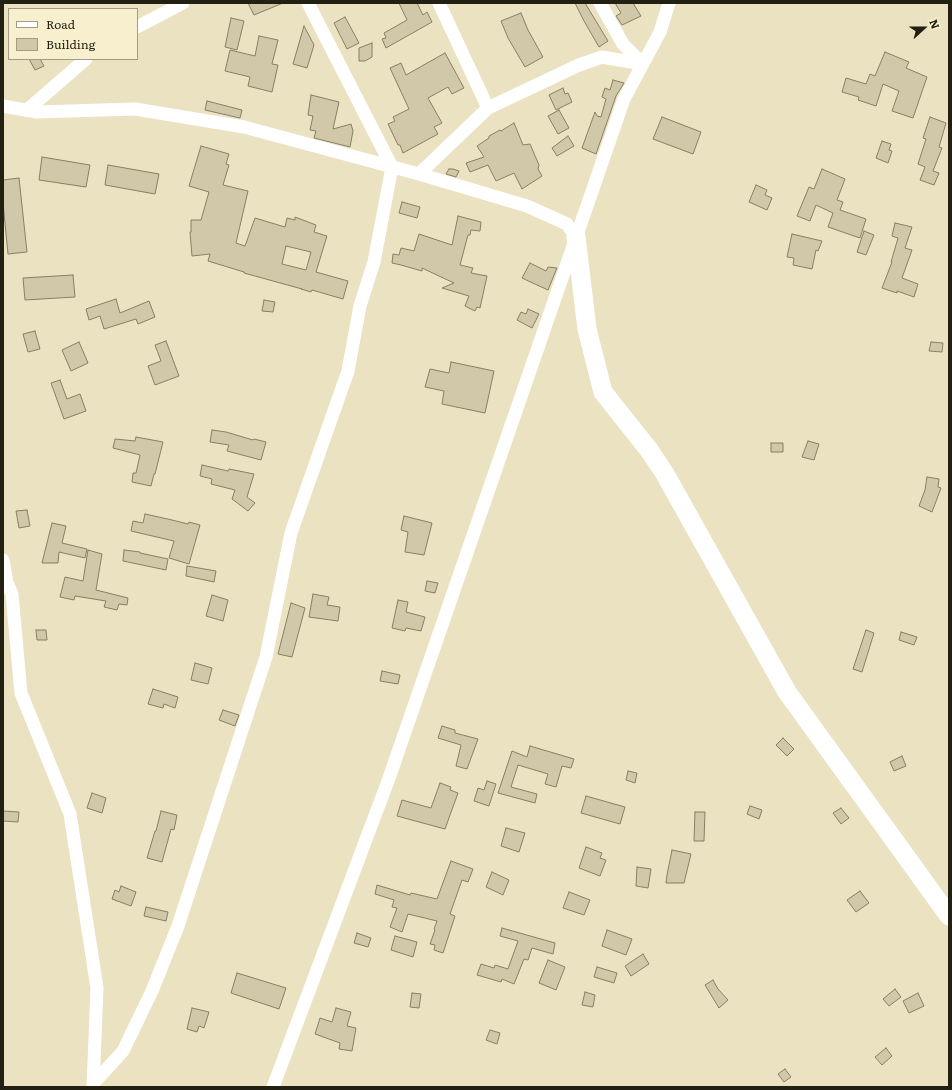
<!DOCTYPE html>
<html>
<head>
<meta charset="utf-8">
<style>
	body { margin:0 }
	#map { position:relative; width:952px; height:1090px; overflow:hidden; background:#ebe2c2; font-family:Literata,serif }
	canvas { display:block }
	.frame { position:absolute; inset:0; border:4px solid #221f13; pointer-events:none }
	.legend { position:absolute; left:8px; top:8px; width:130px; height:52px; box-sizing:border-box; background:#f8efcf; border:1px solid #a29c84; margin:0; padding:5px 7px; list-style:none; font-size:12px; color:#221f13 }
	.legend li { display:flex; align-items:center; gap:8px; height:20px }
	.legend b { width:20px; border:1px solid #a29c84 }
	.north { position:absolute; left:904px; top:8px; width:40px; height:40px; -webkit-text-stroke:3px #f8efcf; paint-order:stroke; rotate:69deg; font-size:11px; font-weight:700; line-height:16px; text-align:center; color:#221f13 }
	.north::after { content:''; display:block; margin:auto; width:14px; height:18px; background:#221f13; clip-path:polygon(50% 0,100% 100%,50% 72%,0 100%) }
</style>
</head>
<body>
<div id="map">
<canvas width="952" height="1090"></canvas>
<div class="frame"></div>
<ul class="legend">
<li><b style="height:5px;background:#fff"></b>Road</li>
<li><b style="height:11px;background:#d1c8aa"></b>Building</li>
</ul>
<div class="north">N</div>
</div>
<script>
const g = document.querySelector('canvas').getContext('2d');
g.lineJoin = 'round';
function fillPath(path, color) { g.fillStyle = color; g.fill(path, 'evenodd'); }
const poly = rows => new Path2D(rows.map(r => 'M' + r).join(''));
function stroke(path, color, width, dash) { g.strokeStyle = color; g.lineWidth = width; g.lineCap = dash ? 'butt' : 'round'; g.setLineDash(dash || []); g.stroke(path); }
const building = poly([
	[248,3,283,3,254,15,248,3],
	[399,3,417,3,423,15,427,12,432,22,386,48,382,39,386,38,384,33,407,20,399,3],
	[575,3,585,3,608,41,599,47,584,21,575,3],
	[615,3,633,3,641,16,622,25,616,16,621,13,615,3],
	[521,13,528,30,543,57,525,67,508,38,501,21,521,13],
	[345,17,359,43,347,49,334,23,345,17],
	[231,18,244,21,237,50,225,47,231,18],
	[304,26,314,45,307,68,293,64,304,26],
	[259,36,278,40,272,64,278,65,272,92,248,86,250,77,225,71,230,50,255,56,259,36],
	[372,43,372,57,365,61,359,61,359,48,372,43],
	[885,52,909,62,906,68,927,77,913,118,892,111,899,91,883,84,876,106,858,100,859,97,842,92,846,78,866,84,870,74,875,76,885,52],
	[445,53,464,88,452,94,448,87,428,98,442,123,434,127,438,134,403,153,400,145,398,145,388,124,395,121,393,117,409,109,390,68,401,63,406,75,445,53],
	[29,59,40,59,44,66,35,70,29,59],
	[613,80,624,83,616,96,596,154,582,148,595,112,597,116,601,117,606,99,602,97,605,88,610,90,613,80],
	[563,88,565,94,568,93,572,102,556,110,549,95,563,88],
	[311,95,339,102,333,129,351,124,353,131,350,147,314,138,316,131,310,130,313,116,308,115,311,95],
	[207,101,242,110,240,118,205,110,207,101],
	[559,110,569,128,558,134,548,116,559,110],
	[662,117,701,132,693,154,653,139,662,117],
	[930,117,946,123,939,147,942,148,933,171,939,173,934,185,920,180,925,167,918,164,926,139,923,138,930,117],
	[514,123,523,145,530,144,539,165,538,169,542,176,522,189,514,173,496,181,488,165,470,172,466,163,484,157,477,146,489,138,489,136,500,130,501,131,514,123],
	[568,136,574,146,557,156,552,148,568,136],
	[882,141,891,144,889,150,892,151,888,163,876,158,882,141],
	[201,146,229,154,226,164,229,165,223,185,248,191,236,243,245,246,255,218,285,227,287,218,295,220,295,217,316,225,314,232,327,236,316,272,348,281,343,299,312,290,311,292,301,289,302,289,244,273,244,272,208,261,210,254,192,256,190,232,191,232,191,220,201,220,209,192,189,186,201,146],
	[286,246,311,252,306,270,282,264,286,246],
	[42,157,90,165,86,187,39,180,42,157],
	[108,165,159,174,155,194,105,185,108,165],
	[449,169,453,169,459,171,456,177,446,174,449,169],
	[822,169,845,179,837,200,843,202,840,210,866,219,860,238,828,227,833,213,816,205,810,221,797,216,809,187,814,189,822,169],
	[19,178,27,252,8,254,3,203,3,180,19,178],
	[756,185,767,190,765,195,772,198,767,210,749,202,756,185],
	[402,202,420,207,417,218,399,213,402,202],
	[458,216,481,222,480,231,471,230,470,235,468,235,460,265,473,268,471,273,487,276,480,308,477,307,475,311,465,306,469,296,442,288,454,283,422,268,422,271,401,265,392,263,393,254,399,255,401,248,414,251,419,234,452,245,458,216],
	[895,223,912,227,905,248,912,250,902,278,918,284,914,297,897,291,897,293,882,288,892,262,891,262,898,238,892,236,895,223],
	[864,231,874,235,866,255,857,252,864,231],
	[792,234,822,241,818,251,816,250,812,269,793,265,794,258,787,257,792,234],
	[530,263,546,271,548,267,557,268,548,290,522,278,530,263],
	[73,275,75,297,25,300,23,278,73,275],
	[116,299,120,313,149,301,155,317,138,324,136,319,104,329,100,316,89,320,86,309,116,299],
	[264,300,275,302,273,312,262,311,264,300],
	[528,309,539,314,532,328,517,320,521,312,526,314,528,309],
	[35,331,40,349,28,352,23,334,35,331],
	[166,341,179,376,155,385,148,366,161,361,155,345,166,341],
	[79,342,88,363,71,371,62,350,79,342],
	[931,342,943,343,942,352,929,351,931,342],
	[451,362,494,371,485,413,442,404,444,391,425,387,430,369,449,373,451,362],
	[60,380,67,399,80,394,86,411,64,419,51,383,60,380],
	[212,430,226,432,253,440,254,439,266,442,261,460,227,451,229,445,210,442,212,430],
	[136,437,163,442,155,474,154,474,151,486,132,482,133,473,136,473,140,455,113,448,115,439,135,441,136,437],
	[808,441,819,444,814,460,802,457,808,441],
	[771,443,783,443,783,452,771,452,771,443],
	[202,465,228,471,229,469,254,474,247,497,255,503,248,511,232,499,235,490,211,484,212,479,200,476,202,465],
	[927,477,939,479,938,487,941,488,932,512,919,506,925,490,927,477],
	[27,510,30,526,19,528,16,511,27,510],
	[145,514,172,520,188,524,189,522,200,525,189,564,169,558,174,541,131,531,133,521,143,523,145,514],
	[404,516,432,523,424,555,405,552,408,532,401,530,404,516],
	[52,523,66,526,62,543,87,549,85,558,59,552,58,563,42,563,52,523],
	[88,550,102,554,96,590,128,598,127,605,119,604,117,610,104,607,106,601,75,596,74,600,60,597,65,577,83,581,88,550],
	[124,550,140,552,140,553,168,559,166,570,123,561,124,550],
	[187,566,216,571,214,582,186,576,187,566],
	[427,581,438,583,435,593,425,591,427,581],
	[313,594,329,597,327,605,340,607,338,621,309,617,313,594],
	[212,595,228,600,223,621,206,616,212,595],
	[398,600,408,602,406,612,425,617,421,631,406,628,405,631,392,628,398,600],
	[291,603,305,608,292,657,278,654,291,603],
	[36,630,46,630,47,640,37,640,36,630],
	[866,630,874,633,862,672,853,669,866,630],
	[901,632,917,637,914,645,899,640,901,632],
	[195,663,212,668,208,684,191,680,195,663],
	[382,671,400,675,398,684,380,681,382,671],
	[153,689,178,697,175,708,164,704,163,708,148,704,153,689],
	[223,710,239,715,235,726,219,720,223,710],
	[442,726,455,730,455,733,478,739,467,769,456,766,461,745,438,738,442,726],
	[783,738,794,749,787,756,776,745,783,738],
	[530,746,574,759,571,768,562,766,556,787,545,784,548,774,518,765,511,787,537,794,535,803,498,793,512,751,527,757,530,746],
	[902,756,906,766,894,771,890,762,902,756],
	[628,771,637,773,635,783,626,780,628,771],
	[487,781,496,784,489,806,474,801,478,788,484,790,487,781],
	[440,783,451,787,450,790,458,793,445,829,397,816,402,800,431,808,440,783],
	[92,793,106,798,102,813,87,808,92,793],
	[586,796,625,807,620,824,581,813,586,796],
	[750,806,762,810,759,819,747,814,750,806],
	[841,808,849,818,841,824,833,813,841,808],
	[3,811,19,812,18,822,3,821,3,811],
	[161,811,177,815,174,830,171,829,162,862,147,858,155,831,156,831,161,811],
	[695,812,705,812,704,841,694,841,695,812],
	[506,828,525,833,519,852,501,846,506,828],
	[586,847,602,853,600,858,606,860,600,876,579,868,586,847],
	[672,850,691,854,684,883,666,883,667,875,672,850],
	[451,861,473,869,468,882,462,880,450,914,455,916,443,953,434,950,435,945,430,944,435,930,434,929,437,921,408,914,402,932,390,927,397,908,392,907,394,900,375,894,377,885,410,895,411,893,437,899,451,861],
	[637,867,651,869,648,888,636,886,637,867],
	[492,872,509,880,503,895,486,887,492,872],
	[121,886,136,892,131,906,112,899,115,890,119,892,121,886],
	[860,891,869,903,856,912,847,900,860,891],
	[569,892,590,900,584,915,563,908,569,892],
	[146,907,168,912,166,921,144,916,146,907],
	[502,928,555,943,553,954,532,948,528,960,524,959,514,984,502,979,501,982,477,975,481,964,494,968,495,965,508,969,518,941,500,936,502,928],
	[607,930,632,939,626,955,602,946,607,930],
	[357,933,371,938,368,947,354,943,357,933],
	[395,936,417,942,413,957,391,950,395,936],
	[643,954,649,964,631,976,625,966,643,954],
	[548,960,565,967,556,990,539,983,548,960],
	[597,967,617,973,614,983,594,977,597,967],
	[237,973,286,988,279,1009,231,993,237,973],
	[713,980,718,989,728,1000,719,1008,705,985,713,980],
	[895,989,901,997,889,1006,883,999,895,989],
	[585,992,595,995,593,1007,582,1005,585,992],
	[412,993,421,994,419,1008,410,1007,412,993],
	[918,993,924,1006,909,1013,903,1001,918,993],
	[192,1008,209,1012,204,1028,199,1026,197,1032,187,1029,192,1008],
	[336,1008,351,1012,347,1026,356,1028,352,1051,339,1049,340,1043,315,1034,320,1018,332,1022,336,1008],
	[490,1030,500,1033,497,1044,486,1040,490,1030],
	[886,1048,892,1056,882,1065,875,1057,886,1048],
	[785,1069,791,1077,784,1082,778,1074,785,1069]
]);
fillPath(building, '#d1c8aa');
stroke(building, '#877f62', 1);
stroke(poly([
	[439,3,488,108],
	[600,3,623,44,643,64],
	[137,27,183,3],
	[3,106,37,112,135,109,244,127,419,174,527,206,567,224,576,237],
	[27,110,86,59],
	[419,174,488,108,579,65,602,57,643,64],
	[3,560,7,583,12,594,21,693,70,814,97,988,93,1087],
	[93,1084,123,1051,152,991,178,926,266,657,291,533,348,371,360,306,374,262,392,167,308,3],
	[273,1087,388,781,624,99,660,32,669,3]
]), '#fff', 13);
stroke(poly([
	[576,237,587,329,603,392,649,450,665,474,787,692,949,916]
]), '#fff', 19);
</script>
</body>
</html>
